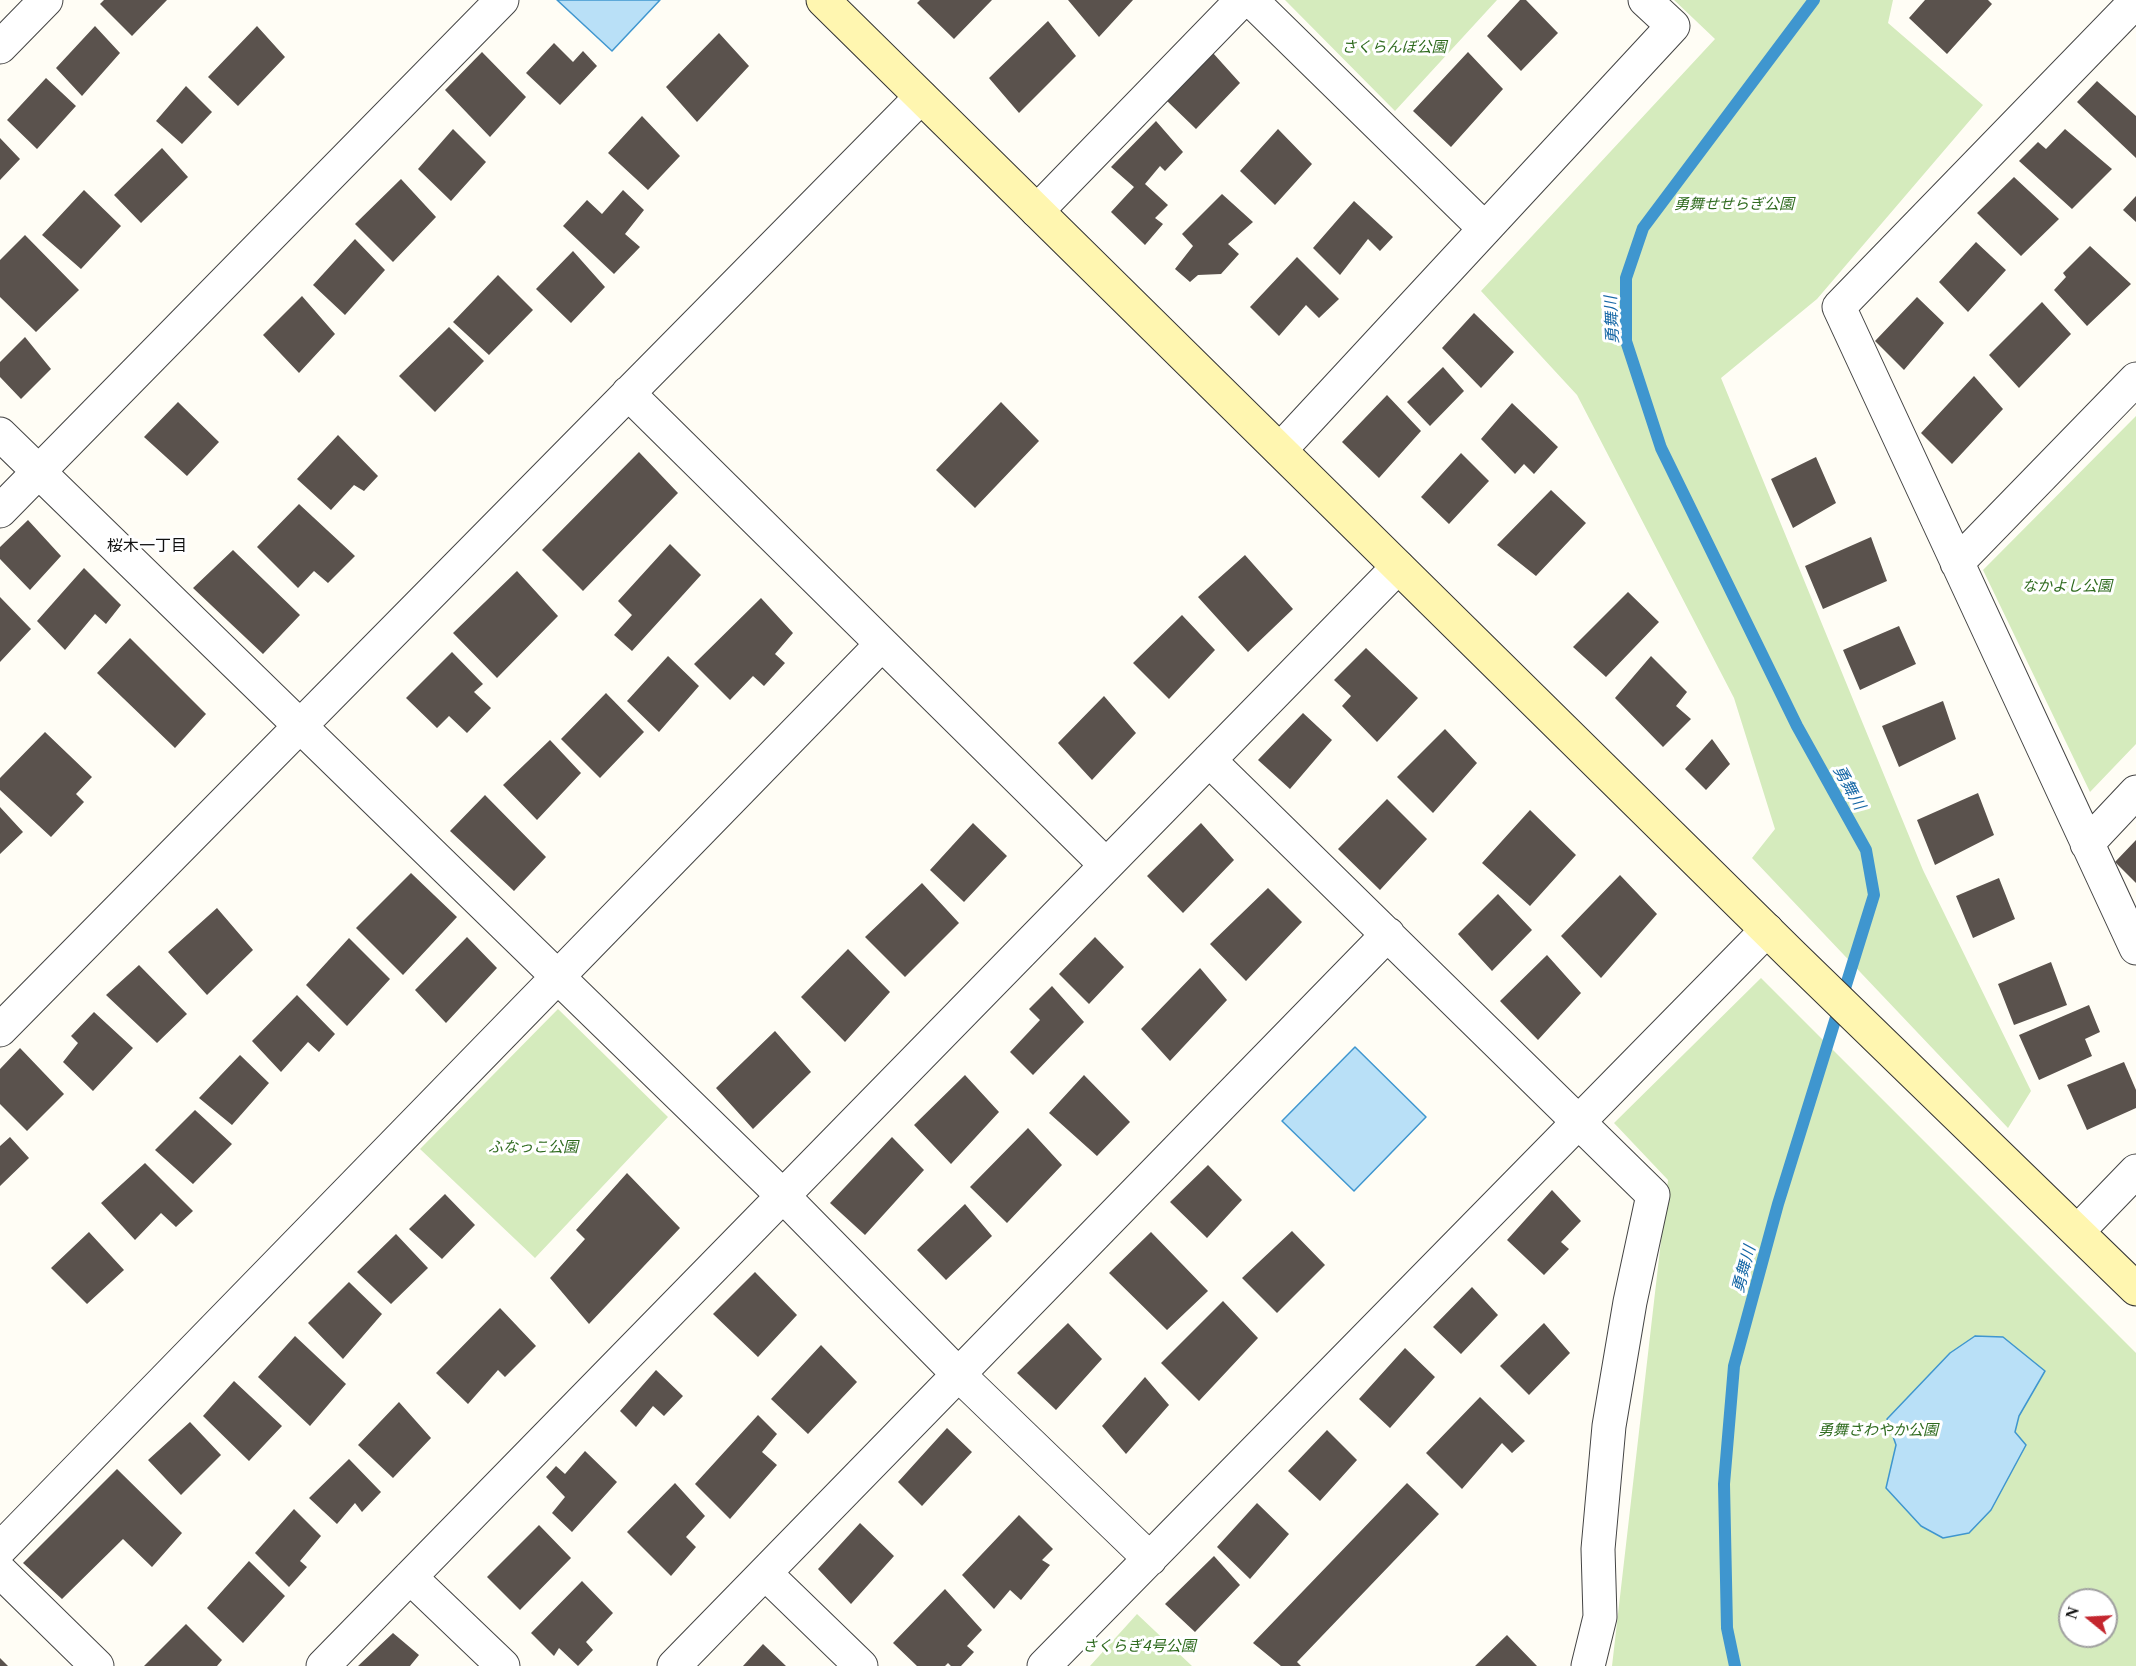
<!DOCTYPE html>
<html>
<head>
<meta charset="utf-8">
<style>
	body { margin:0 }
	#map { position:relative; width:2136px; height:1666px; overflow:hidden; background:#fffdf5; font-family:Georgia,serif }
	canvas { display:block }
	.north { position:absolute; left:2058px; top:1588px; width:60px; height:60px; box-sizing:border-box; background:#fff; border:2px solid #a0a0a0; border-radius:50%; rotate:288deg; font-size:16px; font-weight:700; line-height:24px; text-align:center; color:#111 }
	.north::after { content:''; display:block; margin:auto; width:21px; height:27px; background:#c4262e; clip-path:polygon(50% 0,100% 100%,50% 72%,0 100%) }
</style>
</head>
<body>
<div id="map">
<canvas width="2136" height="1666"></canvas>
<div class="north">N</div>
</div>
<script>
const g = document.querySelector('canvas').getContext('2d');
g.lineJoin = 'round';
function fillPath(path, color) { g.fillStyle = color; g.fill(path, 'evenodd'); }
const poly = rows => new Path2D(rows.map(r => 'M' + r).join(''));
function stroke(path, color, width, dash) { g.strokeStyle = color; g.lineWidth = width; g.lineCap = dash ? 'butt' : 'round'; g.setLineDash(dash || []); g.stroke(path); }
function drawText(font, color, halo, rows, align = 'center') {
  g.font = font + ' Georgia,"Noto Sans JP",serif'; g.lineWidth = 6; g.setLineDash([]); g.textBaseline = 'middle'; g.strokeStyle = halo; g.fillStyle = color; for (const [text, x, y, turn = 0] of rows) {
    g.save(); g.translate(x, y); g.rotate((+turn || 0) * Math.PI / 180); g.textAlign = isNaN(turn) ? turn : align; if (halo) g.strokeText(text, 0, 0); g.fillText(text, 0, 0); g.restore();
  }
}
fillPath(poly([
	[1285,0,1497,0,1395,111],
	[1674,0,1893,0,1888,23,1983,105,1817,299,1721,378,1923,870,2031,1091,2008,1128,1752,858,1775,829,1734,698,1577,395,1481,291,1715,39],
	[2136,416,2136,744,2090,792,1983,570],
	[1761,978,2136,1353,2136,1666,1612,1666,1668,1180,1614,1123],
	[2070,1600,2106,1600,2106,1636,2070,1636],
	[558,1009,668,1117,535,1258,420,1149],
	[1137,1614,1192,1666,1090,1666]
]), '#d5ebbd');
const water = poly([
	[557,0,660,0,612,51,557,0],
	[1355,1047,1426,1117,1354,1191,1282,1121,1355,1047],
	[1975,1336,2003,1337,2045,1371,2019,1416,2015,1432,2026,1445,1991,1510,1969,1533,1943,1538,1921,1526,1886,1488,1896,1445,1887,1419,1950,1353,1975,1336]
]);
fillPath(water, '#b9e0f7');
stroke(water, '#3f96cf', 1.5);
stroke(poly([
	[1735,1666,1727,1628,1724,1484,1734,1366,1778,1204,1874,895,1866,850,1797,726,1661,448,1626,341,1626,278,1643,228,1814,0]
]), '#3f96cf', 12);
fillPath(poly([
	[104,0,167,0,132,36,100,4],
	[920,0,992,0,954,39,917,3],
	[1068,0,1133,0,1099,37],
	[1520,0,1526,0,1558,33,1521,71,1487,36],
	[1925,0,1988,0,1992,4,1947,54,1909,18],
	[1048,21,1076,56,1019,113,989,78],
	[95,26,120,53,82,96,56,68],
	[257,26,285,57,238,106,208,77],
	[719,33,749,66,697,122,666,87],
	[554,43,573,62,583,51,597,66,560,105,526,73],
	[482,52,526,97,490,137,445,90],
	[1468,52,1503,89,1451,147,1413,111],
	[1213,53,1240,83,1196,129,1167,101],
	[46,78,76,106,37,149,7,120],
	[2097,81,2136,116,2136,158,2077,102],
	[186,86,212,112,182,144,156,121],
	[642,116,680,156,648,190,608,153],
	[1156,121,1183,152,1165,171,1160,166,1145,184,1168,205,1155,218,1163,224,1145,245,1111,212,1134,187,1111,167],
	[453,129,486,162,451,201,418,169],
	[1278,129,1312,164,1275,205,1240,171],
	[2065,129,2112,169,2072,209,2019,161,2038,142,2046,149],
	[0,138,20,159,0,180],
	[162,148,188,177,141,223,114,195],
	[2014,177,2059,219,2021,256,1977,213],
	[401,179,436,217,393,262,355,224],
	[84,190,121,226,81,269,42,235],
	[623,190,644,210,625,234,640,247,614,274,563,226,587,200,602,214],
	[1222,194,1253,222,1228,244,1239,254,1221,274,1198,275,1190,282,1175,269,1193,246,1182,234],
	[2136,196,2136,222,2123,210],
	[1354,201,1393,237,1380,251,1368,239,1340,275,1313,248],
	[25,235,79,290,36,332,0,297,0,260],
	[355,239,385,270,345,315,313,285],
	[1976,242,2006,270,1968,312,1939,282],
	[2090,246,2131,284,2087,326,2054,290,2066,277,2063,273],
	[573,251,605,287,571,323,536,289],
	[1297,257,1339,299,1319,318,1306,305,1279,336,1250,307],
	[498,275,533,310,489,355,453,322],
	[302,296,335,334,299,373,263,335],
	[1917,297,1944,323,1904,370,1875,341],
	[2042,302,2071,334,2019,388,1989,355],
	[1474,313,1514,352,1481,388,1442,348],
	[449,327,484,361,435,412,399,376],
	[25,337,51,369,21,399,0,377,0,362],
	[1443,367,1464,391,1430,426,1407,402],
	[1974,376,2003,409,1952,464,1921,433],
	[1387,395,1421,431,1379,478,1342,442],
	[178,402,219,442,187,476,144,437],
	[1001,402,1039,441,975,508,936,470],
	[1512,403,1558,447,1534,474,1524,464,1515,474,1481,439],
	[338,435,378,476,364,491,354,485,331,510,297,479],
	[639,452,678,493,583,591,542,550],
	[1461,453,1489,481,1449,524,1421,497],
	[1816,457,1836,503,1793,528,1771,479],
	[1551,490,1586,523,1536,576,1497,545],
	[299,504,355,556,328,583,314,571,298,588,257,547],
	[28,520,61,556,30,590,0,559,0,547],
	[1871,537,1887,581,1823,609,1805,566],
	[670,544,701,575,632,651,614,635,632,615,618,601],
	[233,550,300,615,263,654,193,588],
	[1245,555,1293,609,1248,652,1198,597],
	[84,568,121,605,106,624,95,614,65,650,37,621],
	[517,571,558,616,497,678,453,633],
	[1628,592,1659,622,1606,677,1573,647],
	[0,597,31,629,0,662],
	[761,598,793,633,775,654,785,663,764,686,753,676,730,700,694,664],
	[1182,615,1215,650,1169,699,1133,663],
	[1899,626,1916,664,1860,690,1843,650],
	[130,638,206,714,175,748,97,673],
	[1366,648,1418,698,1377,742,1342,706,1351,696,1334,680],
	[452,652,483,684,474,692,491,708,467,733,449,716,437,728,406,698],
	[668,656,699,686,659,732,627,701],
	[1651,656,1687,692,1676,706,1691,719,1663,747,1615,698],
	[606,693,644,732,600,778,561,739],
	[1104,696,1136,733,1092,780,1058,743],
	[1943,701,1956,739,1899,767,1882,726],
	[1303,713,1332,740,1290,789,1258,760],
	[1445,729,1477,763,1433,813,1397,777],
	[45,732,92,777,76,794,84,802,51,837,0,790,0,778],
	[1712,739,1730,764,1706,790,1685,769],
	[550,740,581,773,537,820,503,785],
	[1978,793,1994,835,1935,865,1917,820],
	[485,795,546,857,514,891,450,831],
	[1387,799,1427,839,1380,890,1338,849],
	[0,807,23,832,0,854],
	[1530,810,1576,855,1530,906,1482,863],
	[973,823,1007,856,964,902,930,870],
	[1201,823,1234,860,1183,913,1147,876],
	[2136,840,2136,883,2115,862],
	[411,873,457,917,403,975,356,928],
	[1620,875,1657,914,1601,978,1561,936],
	[1999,878,2015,919,1973,938,1956,896],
	[922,883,959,923,905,977,865,937],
	[1268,888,1302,922,1246,981,1210,944],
	[1498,894,1532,930,1492,971,1458,934],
	[217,908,253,950,207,995,168,952],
	[467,937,497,968,446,1023,415,990],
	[1095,937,1124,967,1089,1004,1059,974],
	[349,938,390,979,347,1026,306,985],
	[848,949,890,992,845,1042,801,997],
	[1547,955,1581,993,1538,1040,1500,1001],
	[2051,962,2067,1005,2014,1025,1998,984],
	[139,965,187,1014,157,1043,106,995],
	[1200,968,1227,1000,1170,1061,1141,1029],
	[1052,986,1084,1022,1033,1075,1010,1052,1040,1020,1029,1009],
	[297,995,335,1034,319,1052,308,1042,281,1072,252,1041],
	[2089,1005,2100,1032,2085,1039,2092,1056,2039,1080,2019,1035],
	[94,1012,133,1048,93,1091,63,1062,78,1043,71,1036],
	[775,1031,811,1072,753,1129,716,1088],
	[20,1048,64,1094,27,1131,0,1104,0,1069],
	[240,1055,269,1083,232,1125,199,1098],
	[2124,1062,2136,1090,2136,1108,2087,1130,2067,1085],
	[965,1075,999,1112,951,1164,914,1125],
	[1084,1075,1130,1122,1097,1156,1049,1113],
	[195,1110,232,1144,193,1184,155,1150],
	[1028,1128,1062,1165,1007,1223,970,1187],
	[10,1137,29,1158,0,1186,0,1146],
	[892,1137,924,1170,865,1235,830,1203],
	[145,1163,193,1211,176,1227,161,1213,135,1240,101,1203],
	[1208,1165,1242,1200,1207,1238,1170,1202],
	[627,1173,680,1228,589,1324,550,1278,585,1239,576,1230],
	[1552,1190,1581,1221,1561,1242,1569,1249,1544,1275,1507,1240],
	[445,1194,475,1225,442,1259,409,1229],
	[965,1204,992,1236,946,1280,917,1250],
	[1292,1231,1325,1265,1277,1313,1242,1278],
	[89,1232,124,1270,87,1304,51,1268],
	[1151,1232,1208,1291,1167,1330,1109,1273],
	[396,1234,428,1268,391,1304,357,1272],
	[755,1272,797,1315,758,1357,713,1314],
	[349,1282,382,1314,343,1359,308,1323],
	[1472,1287,1498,1315,1461,1354,1433,1327],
	[1223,1301,1258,1338,1199,1401,1161,1363],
	[500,1308,536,1346,505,1377,498,1370,468,1404,436,1373],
	[1068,1323,1102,1359,1056,1410,1017,1373],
	[1544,1323,1570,1353,1529,1395,1500,1366],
	[295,1336,346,1384,310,1426,258,1377],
	[821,1345,857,1382,808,1434,771,1399],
	[1405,1348,1435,1377,1390,1428,1359,1399],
	[656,1370,683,1396,664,1416,653,1406,636,1427,620,1411],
	[1145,1377,1169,1405,1126,1454,1102,1426],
	[234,1381,282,1426,249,1461,203,1416],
	[1480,1397,1525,1441,1512,1453,1502,1443,1462,1489,1426,1453],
	[399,1402,431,1438,393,1478,358,1445],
	[758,1415,777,1434,762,1452,777,1465,730,1519,695,1484],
	[190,1422,221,1455,181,1495,148,1460],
	[947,1428,972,1452,922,1506,898,1482],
	[1327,1430,1357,1460,1320,1501,1288,1471],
	[585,1451,617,1482,572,1532,552,1513,565,1497,546,1477,556,1466,565,1474],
	[349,1459,381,1492,362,1512,355,1503,337,1524,309,1498],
	[117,1469,182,1533,152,1567,123,1539,62,1599,23,1563],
	[675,1483,705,1516,686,1537,696,1547,671,1576,627,1532],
	[1407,1483,1439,1514,1297,1662,1301,1666,1281,1666,1253,1643],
	[1257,1503,1289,1534,1250,1579,1217,1547],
	[294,1509,321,1536,300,1561,307,1567,289,1587,255,1553],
	[1019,1515,1053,1549,1042,1560,1050,1565,1021,1600,1010,1590,994,1609,962,1575],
	[860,1523,894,1556,851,1604,818,1569],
	[539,1525,571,1558,520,1610,487,1577],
	[1214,1556,1240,1585,1195,1632,1165,1604],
	[249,1561,285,1596,243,1643,207,1608],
	[582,1581,613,1613,586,1642,593,1650,578,1666,559,1648,554,1656,531,1633],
	[945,1589,982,1630,967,1646,974,1652,961,1666,951,1666,948,1663,945,1666,917,1666,893,1643],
	[186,1624,222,1660,217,1666,144,1666],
	[393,1633,419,1655,410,1666,358,1666],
	[1507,1635,1537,1666,1475,1666],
	[763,1644,786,1666,743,1666],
	[0,1658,8,1666,0,1666]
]), '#5a524d');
const street = poly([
	[1251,0,1485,229],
	[2136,1,1839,307,2136,948],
	[0,47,46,0],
	[1037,211,1242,0],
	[628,393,1106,865],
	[0,434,783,1196,959,1375,1150,1559],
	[1280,450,1673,26,1645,0],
	[0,511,502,0],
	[1957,563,2136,379],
	[1209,760,1653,1195,1630,1302,1609,1426,1598,1549,1600,1617,1588,1666],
	[2087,844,2136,792],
	[0,1030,921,97],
	[2078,1231,2136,1171],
	[0,1549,882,644],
	[0,1571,97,1666],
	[766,1574,861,1666],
	[410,1577,503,1666],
	[323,1666,1398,567],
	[674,1666,1388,934],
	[1044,1666,1767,930]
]);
const secondary = poly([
	[823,0,1793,956,2136,1289]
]);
stroke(street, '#444', 35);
stroke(secondary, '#333', 35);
stroke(street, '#fff', 33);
stroke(secondary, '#fff6b0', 33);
drawText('italic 15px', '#2f6b1f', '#fff', [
	["さくらんぼ公園",1394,46],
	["勇舞せせらぎ公園",1734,203],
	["なかよし公園",2067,585],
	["ふなっこ公園",533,1146],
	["勇舞さわやか公園",1878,1429],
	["さくらぎ4号公園",1139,1645]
]);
drawText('italic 16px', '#1768a6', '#fff', [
	["勇舞川",1611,320,-93],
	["勇舞川",1850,787,61],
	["勇舞川",1743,1269,-75]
]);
drawText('16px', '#111', '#fff', [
	["桜木一丁目",147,545]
]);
</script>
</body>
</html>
